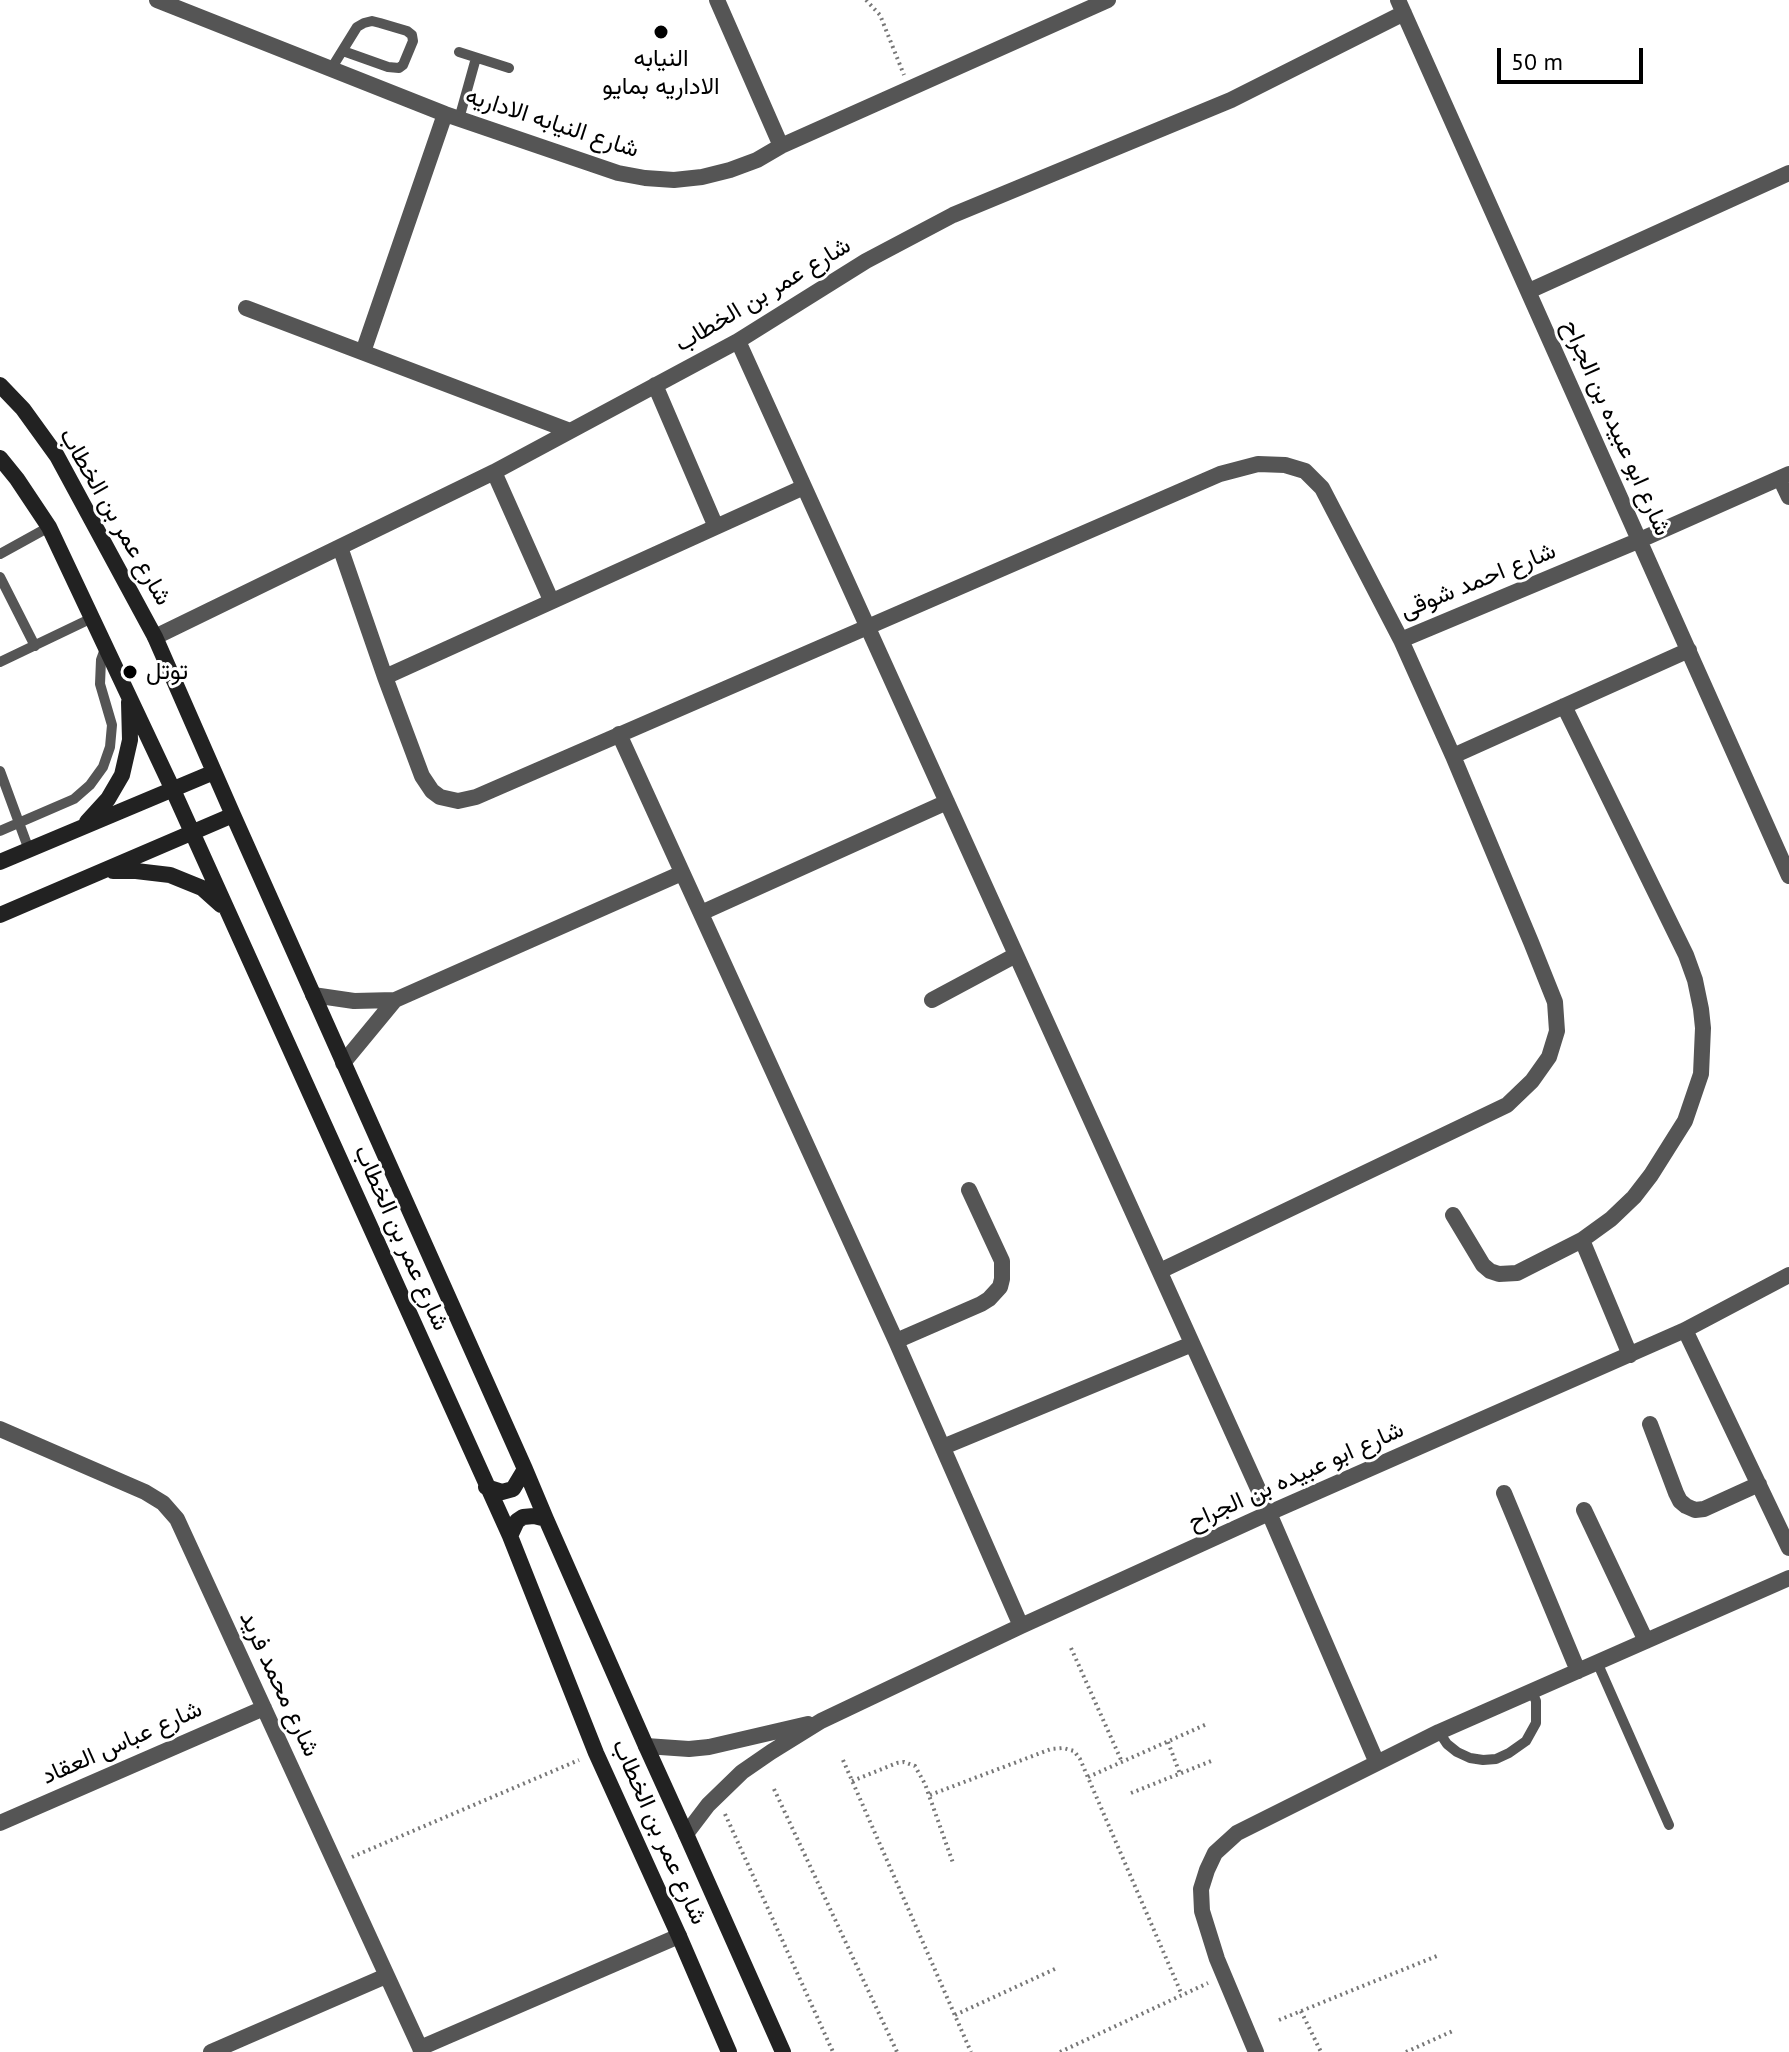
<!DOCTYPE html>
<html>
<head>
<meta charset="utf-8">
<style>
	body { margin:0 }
	#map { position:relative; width:1789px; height:2052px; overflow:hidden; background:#fff; font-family:"PT Sans",sans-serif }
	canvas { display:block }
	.scale { position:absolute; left:1497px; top:48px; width:146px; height:36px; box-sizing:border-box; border:4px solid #000; border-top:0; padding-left:10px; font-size:24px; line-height:28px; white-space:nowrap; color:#000; -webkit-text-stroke:6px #fff; paint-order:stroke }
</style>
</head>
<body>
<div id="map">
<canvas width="1789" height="2052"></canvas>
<div class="scale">50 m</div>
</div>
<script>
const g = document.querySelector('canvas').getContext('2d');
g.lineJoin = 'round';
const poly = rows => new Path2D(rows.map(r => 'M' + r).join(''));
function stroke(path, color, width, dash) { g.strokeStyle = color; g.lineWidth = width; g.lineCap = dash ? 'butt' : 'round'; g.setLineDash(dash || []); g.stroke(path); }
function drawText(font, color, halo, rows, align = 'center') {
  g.font = font + ' "PT Sans",Vazirmatn,sans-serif'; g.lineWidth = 6; g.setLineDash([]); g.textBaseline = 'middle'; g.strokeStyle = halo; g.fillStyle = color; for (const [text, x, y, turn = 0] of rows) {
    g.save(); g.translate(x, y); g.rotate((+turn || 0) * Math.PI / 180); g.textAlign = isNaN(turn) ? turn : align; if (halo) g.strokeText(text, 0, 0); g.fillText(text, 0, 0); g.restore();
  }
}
stroke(poly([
	[866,0,880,15,904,75],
	[1071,1648,1122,1762],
	[1168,1742,1180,1774],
	[843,1760,971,2052],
	[1088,1777,1207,1724],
	[852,1781,897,1763,904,1762,915,1766,925,1784,953,1863],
	[774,1789,897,2052],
	[1131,1793,1214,1760],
	[930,1795,1051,1749,1063,1748,1074,1751,1080,1759,1182,1995],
	[725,1814,833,2052],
	[352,1857,579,1760],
	[1301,2011,1321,2052],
	[955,2015,1057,1968],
	[1279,2020,1437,1956],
	[1060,2052,1208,1983],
	[1406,2052,1455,2030]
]), '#777', 4, [2, 4]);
stroke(poly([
	[459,52,509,68],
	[331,69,357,27,364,23,372,21,380,23,407,31,412,35,413,41,403,65,399,68,388,67,343,51],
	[459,119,476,58],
	[0,554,49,527],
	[0,577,35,646],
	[0,662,92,618],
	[0,771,29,850],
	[0,831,74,799,90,785,103,767,110,747,112,725,100,684,101,660,106,646],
	[1597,1662,1669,1825],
	[1439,1732,1447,1744,1457,1752,1470,1758,1483,1760,1496,1759,1509,1753,1526,1741,1536,1723,1536,1701,1532,1692]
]), '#555', 10);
stroke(poly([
	[157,0,445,114,618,173,645,178,674,180,702,177,730,170,757,160,781,146,1108,0],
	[717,0,781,146],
	[1398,0,1789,876],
	[1529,291,1789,173],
	[246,308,570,431],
	[738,341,1269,1513,1377,1763],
	[363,352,445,114],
	[655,385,716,527],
	[494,472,551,600],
	[1780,478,1789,497],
	[340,547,385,677,422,776,432,791,440,797,458,801,476,797,1220,474,1258,464,1285,465,1305,471,1322,488,1401,640,1453,756,1531,942,1555,1002,1557,1031,1549,1057,1532,1081,1507,1105,1160,1271],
	[155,637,494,472,738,341,866,261,953,215,1231,100,1404,13],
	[1401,640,1640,540,1789,474],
	[385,677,804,487],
	[619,734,896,1341,1021,1626],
	[1453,756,1689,650],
	[701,913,947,802],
	[313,995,354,1001,395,1000,682,873],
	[932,1000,1016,955],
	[343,1063,395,1000],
	[1453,1215,1483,1265,1490,1271,1499,1274,1517,1273,1582,1240,1611,1219,1634,1197,1651,1175,1685,1121,1701,1074,1703,1028,1701,1009,1695,980,1686,955,1564,706],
	[1582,1240,1630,1355],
	[1685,1330,1789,1548],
	[896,1341,981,1304,989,1299,1000,1287,1002,1279,1002,1261,969,1190],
	[1650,1424,1676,1493,1680,1501,1686,1506,1695,1510,1704,1509,1759,1484],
	[0,1429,145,1492,163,1503,177,1519,422,2052],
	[943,1447,1192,1344],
	[1504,1493,1578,1671],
	[1584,1510,1646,1641],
	[646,1746,689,1749,709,1747,808,1724],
	[0,1823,264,1708],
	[686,1834,708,1805,742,1772,771,1752,821,1721,1021,1626,1269,1513,1685,1330,1789,1275],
	[420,2048,679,1936],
	[211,2052,386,1976],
	[1256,2052,1217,1959,1202,1911,1201,1889,1207,1870,1215,1853,1237,1833,1439,1732,1789,1578]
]), '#555', 16);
stroke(poly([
	[0,385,23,409,57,456,155,637,233,815,525,1469,546,1519,646,1746,686,1834,783,2052],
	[0,458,17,479,49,527,173,790,510,1536,596,1753,679,1936,729,2052],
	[87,822,108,799,122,775,130,740,129,702],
	[0,862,214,772],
	[113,871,136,871,170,875,202,888,221,905],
	[0,915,233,815],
	[486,1487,502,1492,513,1489,525,1469],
	[510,1536,517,1521,523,1517,534,1516,546,1519]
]), '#222', 16);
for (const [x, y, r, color] of [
	[661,32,8,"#000"],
	[130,672,8,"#000"]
]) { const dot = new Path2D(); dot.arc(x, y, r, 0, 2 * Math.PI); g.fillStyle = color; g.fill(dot); stroke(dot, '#fff', 3); }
drawText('24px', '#000', '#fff', [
	["النيابه",661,59],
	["الاداريه بمايو",661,87],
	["توتل",146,672,"left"]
]);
drawText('24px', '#000', '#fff', [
	["شارع النيابه الاداريه",552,123,18],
	["شارع عمر بن الخطاب",763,295,-31],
	["شارع ابو عبيده بن الجراح",1616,428,66],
	["شارع عمر بن الخطاب",115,517,60],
	["شارع احمد شوقى",1478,581,-22],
	["شارع عمر بن الخطاب",401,1238,66],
	["شارع ابو عبيده بن الجراح",1296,1476,-24],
	["شارع محمد فريد",279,1684,65],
	["شارع عباس العقاد",122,1743,-24],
	["شارع عمر بن الخطاب",659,1832,66]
]);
</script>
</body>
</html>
